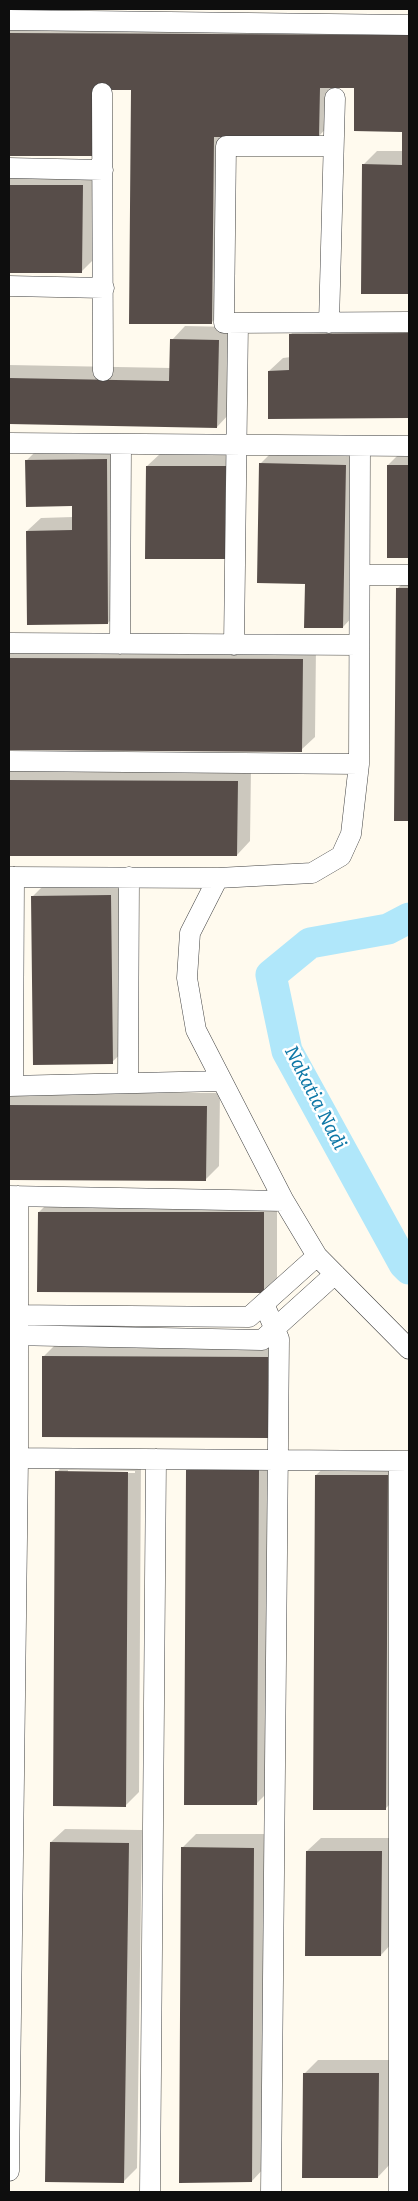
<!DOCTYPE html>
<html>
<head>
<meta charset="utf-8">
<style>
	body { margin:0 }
	#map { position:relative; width:418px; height:2201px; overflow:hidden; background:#fffaee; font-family:Literata,serif }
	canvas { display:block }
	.frame { position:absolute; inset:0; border:10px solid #0e0e0e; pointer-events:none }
</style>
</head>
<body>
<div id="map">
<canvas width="418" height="2201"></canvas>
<div class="frame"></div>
</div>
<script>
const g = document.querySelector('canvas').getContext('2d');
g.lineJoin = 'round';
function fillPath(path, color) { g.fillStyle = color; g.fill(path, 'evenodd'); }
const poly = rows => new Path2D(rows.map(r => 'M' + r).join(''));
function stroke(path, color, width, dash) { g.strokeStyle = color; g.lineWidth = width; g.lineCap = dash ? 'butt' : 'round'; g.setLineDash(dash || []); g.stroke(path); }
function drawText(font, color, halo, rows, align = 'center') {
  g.font = font + ' Literata,serif'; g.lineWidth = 5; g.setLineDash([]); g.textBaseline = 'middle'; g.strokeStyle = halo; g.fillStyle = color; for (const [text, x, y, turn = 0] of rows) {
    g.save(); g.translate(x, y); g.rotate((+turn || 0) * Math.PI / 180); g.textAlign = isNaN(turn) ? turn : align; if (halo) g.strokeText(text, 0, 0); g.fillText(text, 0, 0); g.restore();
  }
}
fillPath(poly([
	[9,22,409,22,409,293,362,293,363,165,377,151,403,151,403,130,356,87,333,87,332,122,319,136,227,135,225,309,211,323,132,89,108,88,94,155,9,154],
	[9,172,96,172,95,258,81,272,9,271],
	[409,320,409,417,269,418,269,371,283,358,291,357,290,335,304,321],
	[185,326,232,327,230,413,217,427,9,423,9,365,171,368,172,340],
	[120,446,121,609,108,623,27,531,41,518,73,517,73,505,26,461,40,447],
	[274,450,360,452,356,613,343,627,307,582,260,464],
	[402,451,409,451,409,557,388,557,388,465],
	[161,453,239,453,238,544,225,557,147,466],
	[409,577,409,820,395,820,398,588],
	[9,644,316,646,315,737,301,750,9,749],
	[9,767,251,768,250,841,237,855,9,854],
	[124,882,126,1049,112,1062,33,896,46,883],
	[9,1092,220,1093,219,1166,205,1180,9,1179],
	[53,1198,277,1199,277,1278,263,1292,39,1212],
	[57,1343,282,1344,281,1423,267,1436,44,1356],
	[201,1457,272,1457,270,1790,256,1804,187,1470],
	[70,1458,141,1459,139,1792,126,1805,57,1472],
	[68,1470,135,1471,135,1473,68,1473],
	[330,1462,401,1462,399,1795,385,1809,316,1475],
	[65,1829,142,1830,137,2168,123,2182,51,1842],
	[196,1834,267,1834,265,2167,252,2181,182,1848],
	[321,1838,395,1838,394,1941,381,1955,307,1851],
	[318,2060,392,2060,391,2163,378,2177,304,2074]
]), '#0003');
stroke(poly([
	[409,918,388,929,310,943,271,975,287,1051,404,1264,409,1269]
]), '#b0e7fa', 31);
fillPath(poly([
	[9,33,409,35,409,294,361,294,362,164,402,165,402,132,354,131,354,88,320,88,319,137,214,137,212,324,129,324,131,90,95,90,94,156,9,156],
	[9,185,83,185,82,273,9,273],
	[409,333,409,418,268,419,268,371,289,370,289,334],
	[170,339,219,340,217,428,9,424,9,378,169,381],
	[107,459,108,624,27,625,26,531,72,530,72,506,26,507,25,460],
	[259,463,346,465,343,628,304,628,305,584,257,583],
	[387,465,409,465,409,558,387,558],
	[146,466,226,466,225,559,145,559],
	[396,588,409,588,409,821,394,821],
	[9,658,303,659,302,752,9,750],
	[9,780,238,781,237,856,9,856],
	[111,895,113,1064,33,1065,31,896],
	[9,1105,207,1106,206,1181,9,1180],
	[38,1212,264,1212,264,1293,37,1292],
	[42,1356,268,1357,268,1438,42,1437],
	[186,1470,259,1470,257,1805,184,1805],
	[55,1471,128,1472,126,1807,53,1806],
	[315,1475,388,1475,386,1810,313,1810],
	[50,1842,129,1843,124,2183,45,2182],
	[181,1847,254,1848,252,2182,179,2183],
	[306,1851,382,1851,381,1956,305,1956],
	[303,2073,379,2073,378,2178,302,2178]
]), '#574d49');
const minor = poly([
	[9,20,409,25],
	[102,93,103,371],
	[333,146,226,146,224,323,409,322],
	[9,168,103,170],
	[9,286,104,288],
	[329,323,335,98],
	[9,443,409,446],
	[360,575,409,575],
	[9,643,359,645],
	[120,644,121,444],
	[234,645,238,323],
	[9,761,359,764],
	[9,877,218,878,312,873,341,856,351,834,359,764,360,446],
	[218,878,190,933,187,978,196,1030,284,1201,317,1256,409,1349],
	[128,1083,129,877],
	[9,1086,222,1081],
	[13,1086,14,877],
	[9,1196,284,1201],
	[264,1304,279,1339,271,2192],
	[9,1315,249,1317,317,1256],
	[9,1335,262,1340,335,1274],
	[9,1458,409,1461],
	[9,2171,18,1458,18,1196],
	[150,2192,156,1459],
	[399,2192,399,1461]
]);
stroke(minor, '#414141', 21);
stroke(minor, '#fff', 20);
drawText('italic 19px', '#0f78a7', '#fff', [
	["Nakatia Nadi",315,1098,63]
]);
</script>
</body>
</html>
